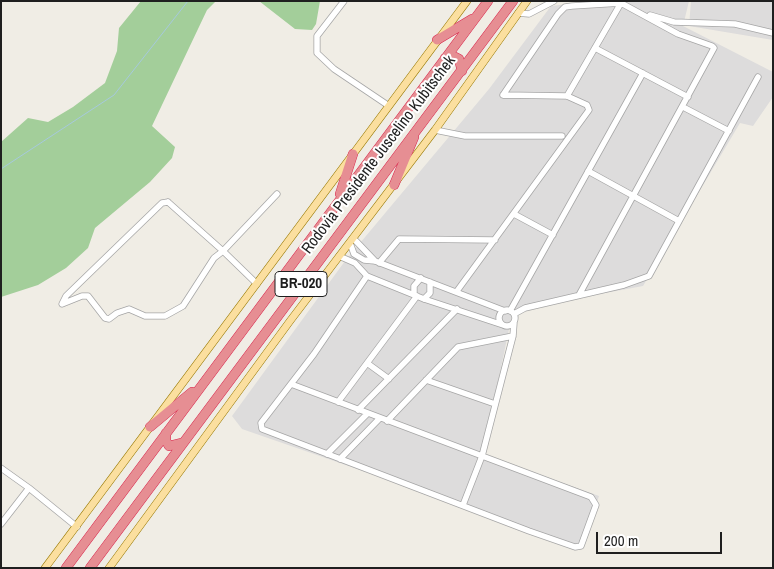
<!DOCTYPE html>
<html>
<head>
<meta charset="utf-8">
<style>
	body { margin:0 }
	#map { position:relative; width:774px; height:569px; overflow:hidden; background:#f0ede5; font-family:"Archivo Narrow",sans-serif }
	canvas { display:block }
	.frame { position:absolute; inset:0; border:2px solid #1f1f1f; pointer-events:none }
	.scale { position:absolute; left:596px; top:532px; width:126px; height:22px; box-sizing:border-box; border:2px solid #1f1f1f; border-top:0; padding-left:6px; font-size:15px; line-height:18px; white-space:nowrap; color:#1f1f1f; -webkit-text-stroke:4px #fff; paint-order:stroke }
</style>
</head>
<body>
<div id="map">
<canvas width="774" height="569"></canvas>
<div class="frame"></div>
<div class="scale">200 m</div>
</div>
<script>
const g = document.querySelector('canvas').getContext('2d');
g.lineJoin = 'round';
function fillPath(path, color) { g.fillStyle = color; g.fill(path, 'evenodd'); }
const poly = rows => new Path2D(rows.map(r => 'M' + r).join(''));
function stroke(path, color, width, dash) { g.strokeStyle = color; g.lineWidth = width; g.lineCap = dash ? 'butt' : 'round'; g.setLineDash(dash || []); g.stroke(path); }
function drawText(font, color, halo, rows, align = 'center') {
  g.font = font + ' "Archivo Narrow",sans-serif'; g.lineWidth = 4; g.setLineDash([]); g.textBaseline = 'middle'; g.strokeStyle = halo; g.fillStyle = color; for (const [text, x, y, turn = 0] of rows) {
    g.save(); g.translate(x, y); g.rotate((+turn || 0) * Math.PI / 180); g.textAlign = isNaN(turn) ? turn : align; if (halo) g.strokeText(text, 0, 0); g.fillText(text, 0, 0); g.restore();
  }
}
fillPath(poly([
	[594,1,689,1,683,26,773,72,773,97,753,126,740,123,643,286,513,310,483,454,599,496,582,547,242,429,232,416,345,261,489,89,551,6],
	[691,1,773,1,773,40,689,26]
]), '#dddcdc');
fillPath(poly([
	[141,1,216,1,207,10,152,126,175,147,172,158,150,182,95,228,88,248,66,268,38,285,1,297,1,142,28,118,48,122,73,107,105,83,117,51,119,28],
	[259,1,320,1,316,24,312,30,295,29]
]), '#a3ce9a');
stroke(poly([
	[1,169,114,95,188,1]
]), '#a6c9dd', 1);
const minor = poly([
	[344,1,317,36,317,53,334,69,389,106],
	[518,13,529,14,554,1],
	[650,15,674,22,735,24,773,33],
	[595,48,688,97],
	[503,95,558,14,565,7,572,6,621,3,678,34,712,46,714,48,579,295],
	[567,96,621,3],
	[683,107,729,131],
	[435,130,465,136,562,136],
	[588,171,679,221],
	[168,202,223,251,214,258,183,306,165,316,145,316,129,309,117,313,109,319,105,318,88,296,82,296,62,304,66,296,162,203,168,202],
	[514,214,553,235],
	[353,238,375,261],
	[350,243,354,254,364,260,375,261,505,311],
	[339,256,355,263,367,276,424,299,503,325],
	[379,263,399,239,495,240],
	[257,284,223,251,277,194],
	[457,291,589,110,587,105,567,96,503,95],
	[414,294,414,286,421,278],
	[424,299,430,293,430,282],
	'499 318a8 8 0 1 1 16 0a8 8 0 1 1-16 0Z',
	[510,311,643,73],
	[514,314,525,308,624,285,649,276,758,77],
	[367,363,389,379],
	[426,380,495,404],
	[291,384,591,497,596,505,581,546,575,547,529,531,262,429,261,423,314,354,367,276],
	[338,402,417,296],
	[358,410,457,309],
	[387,421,458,347,513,336],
	[327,454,367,414],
	[340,459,379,419],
	[1,468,29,488],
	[463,505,482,456,513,336,514,323],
	[1,524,29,488,77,527]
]);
const major = poly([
	[45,568,467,1],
	[109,568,290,321,435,130,527,1]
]);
const highway = poly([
	[437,40,472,19],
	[445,58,453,56,459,59,462,71],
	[394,185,414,137],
	[340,194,353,154],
	[150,427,192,392],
	[166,433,166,441,169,446,181,443],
	[66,568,488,1],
	[90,568,513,1]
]);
stroke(minor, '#a6a6a6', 7);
stroke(major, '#987902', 8);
stroke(highway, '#d9274d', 10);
stroke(minor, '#fff', 5.5);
stroke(major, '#fbdf9f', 7);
stroke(highway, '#e68e93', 9);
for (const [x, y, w] of [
	[301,284,52]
]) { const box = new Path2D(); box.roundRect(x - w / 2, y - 12.5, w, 25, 4); g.fillStyle = '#fff'; g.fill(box); stroke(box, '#1f1f1f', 1); }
drawText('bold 15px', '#1f1f1f', null, [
	["BR-020",301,284]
]);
drawText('16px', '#1f1f1f', '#fff', [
	["Rodovia Presidente Juscelino Kubitschek",379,155,-53]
]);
</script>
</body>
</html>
